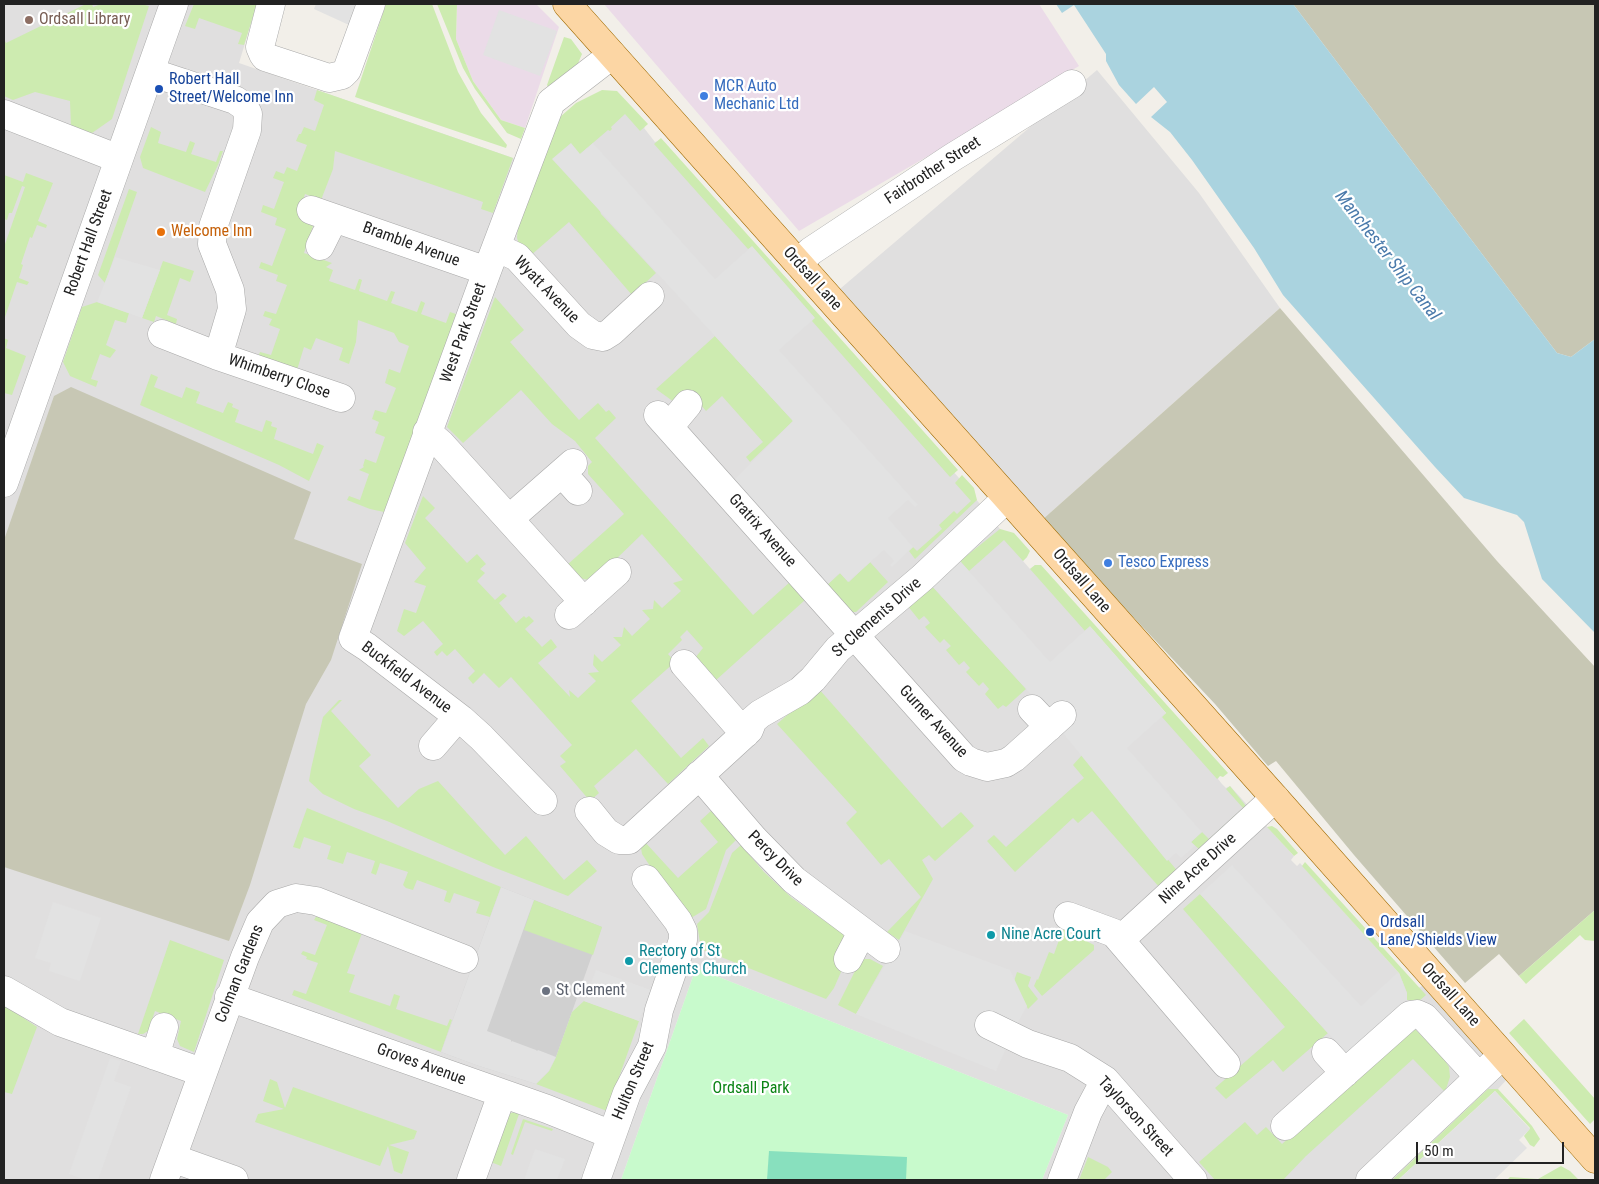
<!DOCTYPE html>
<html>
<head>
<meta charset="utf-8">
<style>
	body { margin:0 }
	#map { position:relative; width:1599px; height:1184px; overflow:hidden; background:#f2efe9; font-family:"Roboto Condensed",sans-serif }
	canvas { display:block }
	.frame { position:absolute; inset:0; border:5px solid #222; pointer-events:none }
	.scale { position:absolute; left:1416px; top:1142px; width:148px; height:22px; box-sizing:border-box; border:2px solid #222; border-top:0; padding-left:6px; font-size:15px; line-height:18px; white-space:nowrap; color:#222; -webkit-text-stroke:4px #fff; paint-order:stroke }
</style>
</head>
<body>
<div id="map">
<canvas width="1599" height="1184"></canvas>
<div class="frame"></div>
<div class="scale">50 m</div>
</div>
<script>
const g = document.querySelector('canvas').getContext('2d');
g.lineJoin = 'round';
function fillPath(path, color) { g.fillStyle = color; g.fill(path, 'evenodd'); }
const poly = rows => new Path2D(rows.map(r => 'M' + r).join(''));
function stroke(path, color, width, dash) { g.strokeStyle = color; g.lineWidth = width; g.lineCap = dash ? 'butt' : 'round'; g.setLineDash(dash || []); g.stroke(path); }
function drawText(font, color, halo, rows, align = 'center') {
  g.font = font + ' "Roboto Condensed",sans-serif'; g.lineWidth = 4.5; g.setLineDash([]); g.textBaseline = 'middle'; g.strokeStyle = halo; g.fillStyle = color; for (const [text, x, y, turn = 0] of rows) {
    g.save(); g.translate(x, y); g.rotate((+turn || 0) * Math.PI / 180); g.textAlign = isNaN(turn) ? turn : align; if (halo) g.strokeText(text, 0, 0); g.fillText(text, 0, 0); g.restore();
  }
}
fillPath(poly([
	[4,4,257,4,239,63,513,158,534,168,604,95,645,127,644,128,655,142,658,141,959,478,1000,529,1027,557,1023,561,1030,569,1035,565,1220,775,1218,779,1222,784,1226,788,1230,786,1294,856,1291,860,1297,866,1300,863,1399,973,1408,993,1428,983,1511,1075,1498,1089,1488,1089,1392,1180,1042,1180,1068,1115,696,968,621,1180,4,1180],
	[1097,70,1199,193,1280,308,1042,520,834,294]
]), '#e0dfdf');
fillPath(poly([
	[457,4,536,4,559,27,525,128,501,120,473,81,456,39],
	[604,4,1039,4,1079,66,947,145,799,231]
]), '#ebdbe8');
fillPath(poly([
	[501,887,602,927,556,1057,549,1071,536,1084,476,1065,441,1052]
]), '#d0d0d0');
fillPath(poly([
	[1293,4,1595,4,1595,339,1571,357,1557,353],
	[1280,308,1497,561,1595,667,1595,910,1519,976,1499,954,1465,983,1354,855,1276,761,1268,766,1215,704,1042,520],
	[71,387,311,492,294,539,362,564,331,660,306,704,250,885,229,941,4,867,4,540,54,396]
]), '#c7c7b4');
fillPath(poly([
	[86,4,92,4,93,7,101,4,141,4,149,6,112,119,92,133,71,127,70,101,35,92,13,100,4,96,4,39,6,43],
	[194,4,257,4,244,45,238,44,242,33,199,18,195,29,185,26],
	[386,4,432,4,458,72,481,113,507,145,506,148,355,97],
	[437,4,457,4,456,39,473,81,501,120,525,128,521,139,507,133,475,89,463,68],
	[564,37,571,39,582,54,576,68,549,88,547,85],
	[317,90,513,158,493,213,481,209,483,202,335,151,333,169,321,200,305,194,298,217,310,222,313,226,304,253,332,263,326,267,333,270,329,281,355,290,359,279,360,279,362,280,359,291,387,301,391,291,395,292,391,303,417,312,421,301,425,303,421,314,446,323,450,312,456,314,437,371,384,512,370,509,347,500,349,496,360,500,369,474,359,470,364,467,363,466,365,459,376,463,385,437,375,433,379,422,372,419,375,410,386,413,396,388,385,383,389,369,400,373,409,346,399,342,394,333,358,320,356,342,349,364,339,360,343,348,316,338,311,350,304,347,297,370,258,357,260,352,271,355,280,329,269,325,272,319,263,316,265,311,276,314,287,285,276,281,278,275,259,268,261,262,272,266,286,229,275,225,277,218,261,212,263,205,274,209,284,182,273,178,276,171,284,174,287,167,297,171,307,145,296,141,299,134,301,134,304,127,315,131,324,105,314,100],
	[602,90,617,91,648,124,640,131,625,114,611,127,612,129,610,131,608,130,580,154,601,214,656,273,632,295,569,222,530,256,519,244,517,238,518,226,545,148,560,117,576,103],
	[151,127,161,132,158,143,186,152,190,141,195,143,191,154,216,162,220,151,223,151,218,165,205,192,143,168,140,157],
	[661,138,958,470,950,477,812,321,814,317,752,247,748,249,654,144],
	[26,173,53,183,38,221,47,225,46,228,37,225,32,238,30,237,21,264,23,265,19,278,29,282,27,285,17,282,4,320,4,247,25,187,22,186,12,213,9,213,7,220,4,219,4,175,23,182],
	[129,189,137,192,105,283,98,275],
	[163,261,194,271,190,282,180,278,167,315,177,319,176,324,156,316,154,322,142,318],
	[495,297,524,330,510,342,579,420,598,403,606,412,609,410,616,418,595,438,753,615,790,582,805,600,715,681,695,658,703,648,687,630,680,637,682,640,668,654,675,662,631,701,681,758,703,738,709,746,668,784,636,749,594,786,599,793,590,801,560,766,566,762,560,756,572,745,511,677,499,688,484,673,473,684,468,678,475,671,455,649,447,656,442,651,437,656,434,652,443,644,423,621,404,636,397,631,404,609,416,613,426,586,414,582,426,568,405,543,423,496,435,508,425,518,467,563,477,554,486,564,480,569,485,573,477,581,495,600,503,593,507,596,499,603,516,623,524,616,526,618,529,616,534,621,525,629,542,647,551,639,557,647,538,663,570,697,569,690,578,698,596,681,588,673,599,672,593,665,594,654,602,662,621,645,613,637,622,637,624,627,632,636,650,619,642,610,653,609,654,600,662,608,681,591,673,583,683,580,642,534,612,563,588,580,580,578,567,565,624,514,588,474,588,466,592,462,575,441,552,424,521,390,463,443,447,427],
	[97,302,129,313,126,323,115,320,106,345,116,350,110,358,100,354,91,379,98,381,96,387,70,376,63,362,82,307],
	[715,336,793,421,750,462,746,457,763,442,722,396,706,411,688,390,674,402,656,389],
	[4,338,8,340,6,348,26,356,12,395,4,393],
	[151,374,158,377,154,387,182,398,186,387,200,392,196,403,223,413,228,402,233,404,232,407,239,410,235,422,262,432,266,420,272,422,271,426,277,428,274,439,313,454,317,443,324,446,309,481,279,465,140,405],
	[962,475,974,488,977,500,915,559,909,551,913,547,917,551,942,529,939,525,954,511,957,514,971,501,955,483],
	[1000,529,1014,533,1030,551,1027,557,1023,561,1004,540,969,571,960,561],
	[870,562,888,582,856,612,849,612,827,585,840,573,849,582],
	[1035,565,1041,565,1228,773,1223,777,1220,776,1217,779,1162,717,1166,713,1090,627,1085,631,1030,569],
	[931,585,1026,689,1006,707,1003,705,998,709,985,694,989,689,983,682,979,686,966,672,970,668,964,661,959,665,946,650,951,646,944,639,940,643,925,627,930,623,927,619,924,616,919,620,907,605],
	[818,688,942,828,961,812,974,826,935,861,929,855,922,860,933,879,899,940,887,932,921,897,889,859,881,865,849,827,846,823,857,812,777,724],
	[339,700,342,700,331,711,371,755,359,766,398,808,419,789,438,781,505,855,526,836,564,880,587,860,597,871,568,896,493,867,387,821,354,809,323,794,309,781,311,769,323,717],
	[1082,755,1179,873,1160,888,1092,811,1078,823,1073,818,1015,872,987,841,994,835,1006,847,1071,789,1084,778,1073,765],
	[1230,786,1246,806,1199,849,1191,842,1202,832,1209,839,1243,808,1226,789],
	[307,808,501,887,490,917,476,913,480,902,454,893,450,903,444,901,447,891,417,880,413,890,406,888,403,885,408,872,380,863,376,875,371,873,375,861,347,852,343,864,327,859,331,846,304,837,300,849,293,847],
	[712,810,737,839,726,850,706,909,691,918,650,866,642,854,641,848,644,841,678,878,718,842,700,821],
	[1272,826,1277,829,1298,853,1294,856,1267,827],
	[741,845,764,872,792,898,829,924,842,931,844,937,836,961,841,972,834,988,826,999,701,949,697,924,709,912,732,853],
	[1305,862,1426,995,1419,1001,1407,1000,1407,993,1399,973,1302,866],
	[1200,894,1328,1033,1283,1072,1273,1060,1226,1099,1215,1088,1285,1027,1183,909],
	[534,900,602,927,593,955,524,930],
	[1595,910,1595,941,1585,940,1580,935,1526,984,1519,976],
	[317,915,362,933,347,973,355,975,349,992,390,1006,394,994,400,996,396,1009,447,1026,450,1019,452,1020,441,1052,292,995,294,990,306,994,318,963,306,959,307,957,301,954,303,951,315,955,327,925,314,920],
	[1063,929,1094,945,1094,950,1042,996,1034,986,1037,979,1038,980,1049,952,1054,954],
	[170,940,224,960,194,1052,180,1046,177,1039,181,1021,155,1011,148,1031,143,1034,138,1034],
	[863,959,870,959,883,966,856,1014,838,1005,859,963],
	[1017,972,1031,977,1028,986,1038,999,1028,1009,1014,981],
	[584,1001,639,1021,607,1111,536,1084,549,1071,556,1057,572,1012],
	[4,1005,37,1027,12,1094,4,1092],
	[1524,1019,1595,1099,1595,1119,1590,1124,1509,1033],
	[1412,1029,1416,1030,1444,1059,1449,1067,1450,1077,1445,1092,1413,1059,1306,1156,1283,1180,1215,1180,1199,1162,1245,1122,1257,1135,1266,1127,1282,1144,1408,1032],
	[270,1079,277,1082,285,1108,293,1087,417,1131,414,1139,389,1145,409,1152,402,1174,394,1171,388,1146,380,1166,255,1122,258,1114,284,1109,263,1101],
	[1488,1089,1498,1089,1532,1126,1540,1139,1534,1147,1530,1145,1524,1136,1530,1128,1495,1091,1398,1180,1392,1180],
	[515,1112,519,1114,501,1166,488,1161,507,1114],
	[523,1119,553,1129,552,1131,525,1122,513,1155,511,1154],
	[1088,1157,1108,1167,1112,1172,1104,1180,1079,1180],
	[1561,1166,1570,1171,1579,1180,1507,1180,1510,1177,1538,1179]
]), '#cdebb0');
fillPath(poly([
	[696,968,1068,1115,1042,1180,621,1180]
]), '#c8facc');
fillPath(poly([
	[769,1151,907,1157,906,1180,767,1180]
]), '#88e0be');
fillPath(poly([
	[316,4,357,4,349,25,314,9],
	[499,10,557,31,540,76,483,55],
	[571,143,580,154,593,143,715,279,752,246,815,318,779,350,918,505,915,507,908,500,888,518,913,547,892,567,890,565,894,561,884,550,848,582,840,573,827,585,733,481,793,421,552,159],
	[115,257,160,270,142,318,97,302],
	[960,561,1050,662,1090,626,1166,713,1127,748,1202,832,1191,842,1195,846,1181,858,1176,853,1167,861,1062,732,1077,718,1062,702,1049,714,931,585],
	[1232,865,1361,1006,1396,974,1399,973,1407,993,1407,1000,1347,1054,1200,894],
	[501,887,534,900,487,1031,511,1040,511,1042,512,1041,536,1050,537,1051,538,1050,556,1057,549,1071,536,1084,476,1065,441,1052],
	[53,902,101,918,80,981,49,971,51,963,35,958],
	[905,931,1010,970,1027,1006,1015,1028,996,1071,856,1014],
	[596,970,651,990,639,1021,584,1001],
	[110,1058,121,1061,114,1081,131,1087,98,1180,86,1180,69,1174],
	[1495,1091,1530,1129,1519,1140,1527,1148,1494,1180,1398,1180],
	[535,1149,565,1159,557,1180,524,1180]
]), '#e2e2e2');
fillPath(poly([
	[1056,4,1293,4,1557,353,1571,357,1595,339,1595,633,1542,579,1524,522,1517,515,1464,498,1435,467,1283,295,1254,248,1192,160,1170,132,1151,117,1167,102,1154,87,1136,104,1119,85,1106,61,1106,54,1074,5,1062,13]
]), '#aad3df');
const minor = poly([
	[271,4,260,47,263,54,265,57,329,78,342,75,347,70,371,4],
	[150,72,235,100,244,106,248,114,247,130,213,227,212,244,230,290,232,309,218,356],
	[4,114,119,159],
	[311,210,487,271],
	[320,246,334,218],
	[496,247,517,257,579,325,593,335,603,337,611,332,650,296],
	[798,263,811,251,953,157,1072,84],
	[162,334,218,356,341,398],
	[658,415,964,758,971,762,987,767,1006,763,1014,758,1062,715],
	[669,427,688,404],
	[427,432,441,444,584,602],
	[562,473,578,491],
	[4,483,174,4],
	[509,519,573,463],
	[569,615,617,572],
	[684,664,745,734],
	[1032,709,1049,727],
	[433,746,458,717],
	[699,775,754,839,794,880,886,949],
	[543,801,481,737,461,719,367,647,353,638,487,271,551,102,612,55],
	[589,811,606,832,619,840,629,840,749,730,753,720,760,714,800,691,813,679,838,649,922,578,1007,498],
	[1068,916,1114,933,1226,1064],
	[1120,940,1275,798],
	[848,959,862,932],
	[4,990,60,1022,190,1068],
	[229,997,547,1109,612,1135],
	[989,1025,1028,1044,1070,1058,1105,1080,1193,1180],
	[1326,1052,1345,1073],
	[155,1056,164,1027],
	[1285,1126,1410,1015,1417,1014,1424,1017,1479,1077],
	[172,1158,234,1180],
	[164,1180,245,957,260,922,277,904,296,898,316,901,464,959],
	[471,1180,502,1094],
	[596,1180,627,1093,652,1046,659,1010,683,940,683,931,678,921,646,879],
	[1062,1180,1088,1112,1105,1080],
	[1370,1180,1492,1065]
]);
const major = poly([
	[567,4,1275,798,1595,1159]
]);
stroke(minor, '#a9a9a9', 29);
stroke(major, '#a06b00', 29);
stroke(minor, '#fff', 28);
stroke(major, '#fcd6a4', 28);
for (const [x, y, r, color] of [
	[29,20,5,"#8d6e63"],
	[159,89,5,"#1a4fb4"],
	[704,96,5,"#3f7fe0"],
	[161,232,5,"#e8710a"],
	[1108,563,5,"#3f7fe0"],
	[1370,932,5,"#1a4fb4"],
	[991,935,5,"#0f9aa8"],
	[629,961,5,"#0f9aa8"],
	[546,991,5,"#6b7280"]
]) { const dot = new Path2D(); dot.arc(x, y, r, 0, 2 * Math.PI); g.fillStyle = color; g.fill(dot); stroke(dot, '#fff', 2); }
drawText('16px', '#785e54', '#fff', [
	["Ordsall Library",39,20]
], 'left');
drawText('16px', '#164399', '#fff', [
	["Robert Hall",169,80],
	["Street/Welcome Inn",169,98],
	["Ordsall",1380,923],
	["Lane/Shields View",1380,941]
], 'left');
drawText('16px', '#366cbe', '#fff', [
	["MCR Auto",714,87],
	["Mechanic Ltd",714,105],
	["Tesco Express",1118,563]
], 'left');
drawText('16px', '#222', '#fff', [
	["Fairbrother Street",933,171,-33],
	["Robert Hall Street",89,243,-70],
	["Bramble Avenue",411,245,20],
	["Ordsall Lane",812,279,48],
	["Wyatt Avenue",546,290,46],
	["West Park Street",464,333,-70],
	["Whimberry Close",279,377,19],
	["Gratrix Avenue",762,531,48],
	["Ordsall Lane",1081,581,49],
	["St Clements Drive",877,618,-41],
	["Buckfield Avenue",406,678,37],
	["Gurner Avenue",933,722,47],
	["Percy Drive",775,859,45],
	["Nine Acre Drive",1198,869,-42],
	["Colman Gardens",240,974,-68],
	["Ordsall Lane",1450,995,48],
	["Groves Avenue",421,1065,20],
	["Hulton Street",634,1081,-67],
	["Taylorson Street",1135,1117,47]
]);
drawText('16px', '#c56008', '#fff', [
	["Welcome Inn",171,232]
], 'left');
drawText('16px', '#0d838f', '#fff', [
	["Nine Acre Court",1001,935],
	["Rectory of St",639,952],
	["Clements Church",639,970]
], 'left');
drawText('16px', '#5b616d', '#fff', [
	["St Clement",556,991]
], 'left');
drawText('16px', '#0c8416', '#fff', [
	["Ordsall Park",751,1089]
]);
drawText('italic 18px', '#4a7aab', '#fff', [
	["Manchester Ship Canal",1387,256,52]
]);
</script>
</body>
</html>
